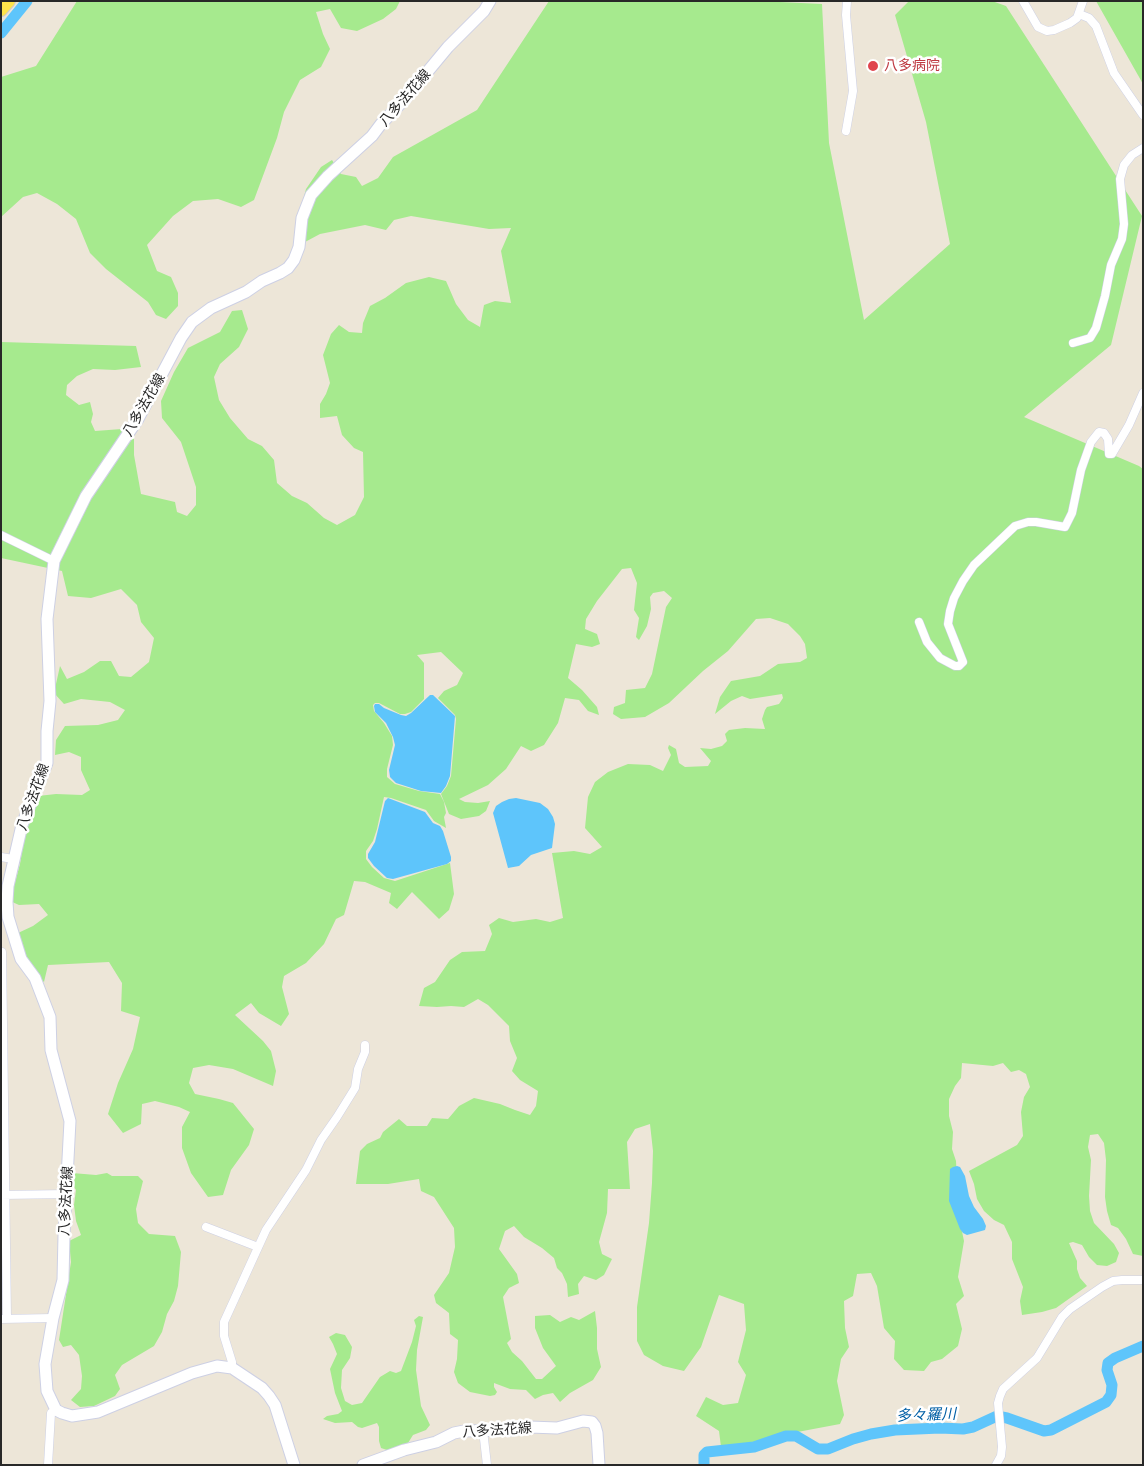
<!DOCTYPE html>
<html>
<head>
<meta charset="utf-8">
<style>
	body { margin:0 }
	#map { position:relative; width:1144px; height:1466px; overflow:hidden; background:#ede6d8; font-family:"Asap Condensed",sans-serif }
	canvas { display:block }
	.frame { position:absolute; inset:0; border:2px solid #282828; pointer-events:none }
</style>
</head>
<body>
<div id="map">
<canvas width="1144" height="1466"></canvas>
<div class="frame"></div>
</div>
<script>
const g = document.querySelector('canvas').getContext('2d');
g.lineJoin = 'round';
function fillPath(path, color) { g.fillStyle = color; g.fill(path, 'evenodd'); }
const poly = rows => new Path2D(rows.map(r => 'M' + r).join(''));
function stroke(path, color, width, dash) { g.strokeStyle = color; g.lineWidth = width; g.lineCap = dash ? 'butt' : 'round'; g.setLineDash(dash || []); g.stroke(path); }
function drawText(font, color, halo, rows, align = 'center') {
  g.font = font + ' "Asap Condensed","Noto Sans JP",sans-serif'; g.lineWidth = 5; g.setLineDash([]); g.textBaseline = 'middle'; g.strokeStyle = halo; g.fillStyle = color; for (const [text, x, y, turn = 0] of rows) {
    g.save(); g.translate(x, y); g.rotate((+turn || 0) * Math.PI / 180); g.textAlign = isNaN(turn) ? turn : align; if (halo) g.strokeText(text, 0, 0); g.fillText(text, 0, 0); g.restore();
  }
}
fillPath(poly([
	[77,1,400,1,396,9,383,19,357,31,341,28,330,9,316,12,323,34,330,49,321,67,300,80,284,112,277,138,254,200,241,207,218,199,193,201,173,216,147,245,157,271,171,277,178,293,178,306,166,319,156,315,148,302,106,269,90,253,76,219,57,204,37,193,23,197,1,217,1,77,36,66],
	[549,1,759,1,822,4,829,143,864,320,950,244,926,122,895,15,909,1,992,1,1006,6,1142,216,1111,345,1024,417,1139,466,1143,469,1143,1256,1133,1254,1126,1239,1118,1228,1111,1225,1107,1211,1105,1197,1106,1160,1104,1143,1098,1134,1090,1135,1088,1147,1091,1160,1089,1196,1090,1211,1094,1223,1114,1244,1119,1253,1116,1262,1107,1266,1097,1265,1089,1257,1082,1245,1073,1242,1069,1243,1077,1261,1077,1269,1080,1278,1087,1286,1056,1308,1042,1312,1022,1315,1020,1301,1023,1287,1012,1259,1012,1242,1004,1225,994,1220,984,1211,977,1199,974,1184,969,1171,1017,1145,1023,1136,1021,1112,1024,1097,1030,1087,1026,1074,1019,1070,1011,1072,1003,1063,993,1066,962,1063,961,1078,955,1086,949,1099,949,1116,953,1132,952,1149,956,1161,959,1217,964,1241,958,1277,964,1296,956,1304,962,1329,958,1346,942,1359,931,1362,924,1371,904,1370,894,1359,895,1341,884,1328,877,1286,871,1273,857,1274,853,1296,844,1301,845,1328,849,1347,841,1359,837,1381,844,1415,840,1424,792,1433,748,1444,721,1447,719,1431,696,1416,706,1397,723,1405,738,1403,746,1375,738,1362,746,1330,744,1304,719,1295,701,1347,684,1371,663,1366,644,1355,637,1341,637,1307,649,1223,652,1183,653,1151,650,1124,635,1129,627,1142,630,1189,608,1189,607,1213,599,1242,602,1254,612,1259,604,1275,596,1280,584,1276,578,1284,579,1294,568,1297,567,1284,562,1273,557,1268,554,1258,542,1248,524,1237,514,1226,505,1231,499,1249,517,1274,519,1283,509,1288,503,1297,511,1339,507,1343,512,1352,522,1361,536,1379,542,1379,556,1366,543,1348,535,1328,535,1316,550,1315,560,1322,571,1317,579,1320,595,1311,597,1328,597,1349,601,1367,593,1380,570,1393,560,1402,553,1393,543,1395,535,1399,526,1390,510,1389,494,1383,494,1387,497,1392,495,1395,490,1396,470,1392,458,1383,454,1372,457,1359,458,1340,450,1334,449,1313,436,1303,434,1295,449,1273,455,1247,454,1228,434,1197,421,1191,419,1179,388,1184,356,1184,360,1151,367,1144,380,1138,383,1132,399,1119,407,1126,427,1126,432,1118,448,1119,459,1106,474,1098,500,1104,515,1110,530,1115,536,1106,538,1091,520,1080,512,1071,517,1058,510,1041,509,1026,488,1005,478,999,464,1007,451,1006,437,1007,419,1006,424,988,435,982,450,960,462,952,485,951,492,934,489,925,499,918,513,922,536,919,550,922,563,918,552,853,574,851,590,854,602,847,585,828,588,797,595,782,608,772,628,764,650,765,663,771,671,755,668,748,669,745,676,749,679,763,685,767,708,766,711,761,700,748,711,749,722,746,727,741,725,734,729,730,745,728,765,729,762,719,765,710,767,707,779,704,783,698,782,694,750,699,742,696,731,701,715,714,720,697,731,681,760,676,778,664,800,662,807,658,805,644,800,636,788,624,770,618,756,619,728,651,703,671,669,703,645,717,621,719,613,714,614,707,625,703,626,690,645,688,652,674,666,607,672,598,664,591,653,593,650,597,651,609,647,626,639,640,636,637,639,618,634,610,637,583,631,568,622,569,597,601,586,619,585,629,597,634,600,644,592,647,576,644,568,678,582,690,597,707,599,715,588,711,579,700,565,698,558,723,544,745,531,751,521,746,506,769,488,785,459,799,465,802,478,803,490,801,486,811,479,816,461,819,449,814,441,794,447,786,451,776,456,719,455,715,438,698,444,691,457,685,463,673,441,652,417,655,424,663,424,699,411,712,405,714,400,714,379,703,375,703,373,705,374,711,384,723,392,736,393,745,387,769,387,777,395,784,419,791,440,794,444,802,446,813,444,817,446,828,434,821,426,810,391,798,384,797,377,829,373,841,366,851,366,859,372,867,384,878,395,881,450,863,454,894,449,910,439,919,412,892,397,909,389,903,391,893,365,882,354,881,344,915,336,919,324,944,306,963,284,976,282,987,289,1014,281,1026,259,1013,251,1003,235,1015,263,1041,271,1051,276,1071,273,1086,233,1069,209,1065,193,1068,189,1083,195,1094,219,1099,233,1103,254,1129,249,1145,231,1170,223,1195,208,1197,191,1173,182,1148,182,1127,190,1112,179,1107,155,1101,142,1104,141,1124,123,1133,108,1114,118,1083,133,1049,140,1017,121,1011,122,983,109,962,48,965,44,982,37,976,26,957,18,933,33,926,48,915,39,904,19,905,10,901,20,864,26,826,38,796,56,794,82,795,90,790,81,770,81,757,69,752,55,755,56,740,65,726,98,725,118,720,125,710,110,702,81,699,64,704,54,693,60,666,67,679,84,672,100,661,111,661,119,676,131,677,149,662,154,638,141,622,137,605,121,589,91,598,68,596,62,571,1,558,1,342,136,346,141,367,115,370,93,369,77,376,67,385,66,395,79,405,90,402,93,414,91,422,95,431,122,429,134,437,134,455,141,494,175,502,177,512,187,516,196,505,196,487,181,442,162,418,161,401,174,372,188,348,220,332,232,311,242,310,248,329,239,347,220,364,214,377,219,400,230,418,248,439,262,446,274,460,277,483,292,496,307,503,324,518,337,525,355,515,364,497,363,452,354,448,342,435,337,416,320,418,320,404,326,394,330,383,323,355,331,334,339,325,349,332,362,333,363,323,370,306,385,298,406,283,429,277,446,281,456,304,468,320,480,327,484,305,495,301,511,303,501,251,511,228,489,229,411,216,394,220,386,230,365,225,320,234,305,242,296,226,306,189,321,167,332,160,341,174,356,177,362,186,378,178,393,157,477,110],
	[1096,1,1143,1,1143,84],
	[72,1173,96,1175,107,1173,112,1176,138,1176,143,1181,136,1209,138,1223,149,1234,175,1236,181,1252,178,1286,174,1301,167,1314,162,1332,154,1346,122,1365,115,1375,120,1389,115,1396,94,1406,80,1407,71,1400,81,1389,82,1376,79,1355,71,1345,63,1347,59,1340,71,1262,69,1241,81,1235,76,1221,74,1205,76,1190,70,1180],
	[419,1316,423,1317,417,1350,416,1370,421,1406,430,1425,426,1430,413,1435,408,1443,398,1448,387,1450,381,1448,379,1441,379,1427,377,1423,362,1428,358,1427,352,1422,335,1423,323,1419,327,1416,338,1414,342,1411,335,1393,330,1369,337,1354,333,1344,329,1337,336,1333,345,1335,352,1347,350,1358,342,1370,341,1388,345,1401,352,1405,362,1403,380,1377,390,1371,396,1373,401,1371,412,1342,416,1326,414,1320]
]), '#a6ea8e');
fillPath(poly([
	[430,695,433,695,455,716,450,776,446,786,441,793,421,791,396,783,390,777,389,770,395,745,393,737,386,723,375,712,374,706,375,704,379,704,384,708,401,715,406,716,411,713],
	[388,798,425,812,433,823,440,826,443,831,451,857,451,861,447,864,393,879,387,878,374,866,368,858,368,854,375,842,385,801],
	[516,798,540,803,548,809,553,817,555,824,552,848,531,855,519,866,508,868,493,813,496,806,502,802,509,799],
	[957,1166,960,1167,965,1176,969,1196,974,1207,983,1219,986,1226,985,1230,967,1235,963,1233,960,1229,949,1201,950,1169,953,1167]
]), '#5ec5fb');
stroke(poly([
	[1,33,27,1],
	[704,1465,704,1455,707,1452,754,1447,786,1436,796,1436,818,1449,828,1449,853,1439,871,1434,895,1430,940,1428,963,1429,973,1427,997,1416,1007,1418,1044,1431,1051,1430,1106,1402,1111,1395,1112,1385,1107,1370,1108,1363,1115,1358,1143,1346]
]), '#5ec5fb', 11);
const street = poly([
	[1023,1,1038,27,1047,31,1054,30,1070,23,1077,18,1083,1],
	[1079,14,1089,18,1096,26,1114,73,1143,115],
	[846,131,853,91,846,15,847,1],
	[1073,343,1090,338,1096,328,1105,296,1111,265,1122,239,1124,224,1120,179,1124,165,1132,155,1143,148],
	[1,535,54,561],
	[919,622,927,642,940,658,955,666,959,666,963,662,948,624,950,611,954,598,963,581,974,565,1015,526,1028,522,1036,522,1065,527,1072,513,1081,470,1091,442,1099,432,1104,433,1108,439,1109,454,1112,454,1129,425,1143,393],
	[1,857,13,859],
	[2,952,7,1319],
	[1,1195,67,1194],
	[206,1227,258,1247],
	[1,1319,53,1318],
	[232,1368,232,1362,224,1336,224,1322,266,1230,306,1170,321,1140,337,1117,355,1088,358,1069,365,1052,365,1045],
	[483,1430,487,1465],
	[48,1465,51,1413,56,1410],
	[996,1465,1001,1456,1002,1447,998,1403,1000,1396,1003,1389,1037,1358,1062,1317,1070,1309,1102,1287,1113,1281,1122,1280,1143,1280]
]);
const secondary = poly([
	[294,1465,275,1405,269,1396,262,1388,232,1368,217,1366,192,1373,98,1412,72,1416,62,1413,56,1410,47,1391,45,1364,53,1318,63,1280,64,1235,70,1121,51,1050,50,1017,35,978,21,959,8,917,7,902,8,886,22,825,47,763,47,731,50,701,47,619,54,561,86,496,138,419,181,338,192,322,211,308,246,292,262,281,280,273,288,268,294,260,299,247,302,218,311,195,328,176,372,136,381,124,404,100,448,47,484,11,490,1],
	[363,1465,404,1450,436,1442,454,1433,464,1431,512,1430,530,1427,557,1428,583,1421,592,1422,595,1426,597,1433,599,1465]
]);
const primary = poly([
	[1,10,9,1]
]);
stroke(street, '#cdd0e4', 9);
stroke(secondary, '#cdd0e4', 13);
stroke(primary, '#cbcbcb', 14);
stroke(street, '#fff', 8);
stroke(secondary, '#fff', 11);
stroke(primary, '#ffe44b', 12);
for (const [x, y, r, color] of [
	[873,66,6,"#e0444e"]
]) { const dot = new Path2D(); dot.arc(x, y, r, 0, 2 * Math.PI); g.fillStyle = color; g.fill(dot); stroke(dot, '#fff', 2); }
drawText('14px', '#be3a42', '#fff', [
	["八多病院",884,66]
], 'left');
drawText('14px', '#282828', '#fff', [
	["八多法花線",405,98,-49],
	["八多法花線",144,405,-60],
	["八多法花線",33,797,-70],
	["八多法花線",66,1201,-87],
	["八多法花線",497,1430,-4]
]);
drawText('italic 15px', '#005fa5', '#fff', [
	["多々羅川",926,1415,-2]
]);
</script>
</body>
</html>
